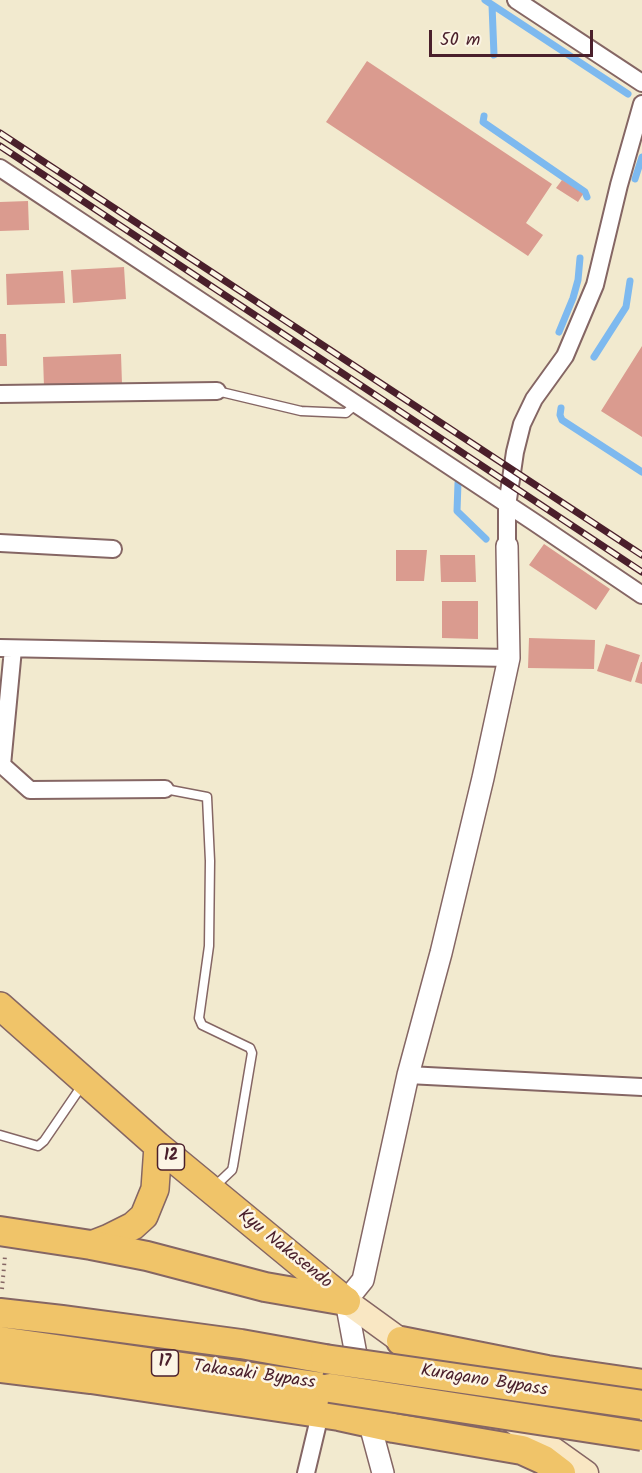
<!DOCTYPE html>
<html>
<head>
<meta charset="utf-8">
<style>
	body { margin:0 }
	#map { position:relative; width:642px; height:1473px; overflow:hidden; background:#f2eacf; font-family:Kalam,sans-serif }
	canvas { display:block }
	.scale { position:absolute; left:429px; top:30px; width:164px; height:27px; box-sizing:border-box; border:3px solid #4a1f2b; border-top:0; padding-left:8px; font-size:18px; line-height:21px; white-space:nowrap; color:#4a1f2b; -webkit-text-stroke:4px #fcf5e5; paint-order:stroke }
</style>
</head>
<body>
<div id="map">
<canvas width="642" height="1473"></canvas>
<div class="scale">50 m</div>
</div>
<script>
const g = document.querySelector('canvas').getContext('2d');
g.lineJoin = 'round';
const poly = rows => new Path2D(rows.map(r => 'M' + r).join(''));
function stroke(path, color, width, dash) { g.strokeStyle = color; g.lineWidth = width; g.lineCap = dash ? 'butt' : 'round'; g.setLineDash(dash || []); g.stroke(path); }
function fillPath(path, color) { g.fillStyle = color; g.fill(path, 'evenodd'); }
function drawText(font, color, halo, rows, align = 'center') {
  g.font = font + ' Kalam,sans-serif'; g.lineWidth = 5; g.setLineDash([]); g.textBaseline = 'middle'; g.strokeStyle = halo; g.fillStyle = color; for (const [text, x, y, turn = 0] of rows) {
    g.save(); g.translate(x, y); g.rotate((+turn || 0) * Math.PI / 180); g.textAlign = isNaN(turn) ? turn : align; if (halo) g.strokeText(text, 0, 0); g.fillText(text, 0, 0); g.restore();
  }
}
stroke(poly([
	[485,0,628,94],
	[492,5,494,55],
	[484,116,483,122,585,192,587,197],
	[635,179,642,157],
	[559,332,573,298,578,280,580,258],
	[594,357,626,307,630,281],
	[561,408,560,415,562,420,642,472],
	[458,483,457,511,486,539]
]), '#7db9ef', 7);
fillPath(poly([
	[367,61,552,184,526,223,543,235,528,256,326,122],
	[562,180,583,194,578,202,556,188],
	[28,201,29,230,0,231,0,202],
	[124,267,126,299,73,303,71,270],
	[63,271,65,303,7,305,6,274],
	[0,334,6,334,7,366,0,366],
	[642,346,642,437,601,411],
	[121,354,122,384,44,387,43,357],
	[544,544,610,589,596,610,529,565],
	[396,550,427,550,424,581,396,581],
	[440,555,475,555,476,582,441,582],
	[442,601,478,601,478,639,442,638],
	[529,638,595,640,594,669,528,668],
	[606,644,640,655,631,682,597,671],
	[641,662,642,662,642,684,635,682]
]), '#da9b8f');
const service = poly([
	[217,391,301,411,346,413,356,404],
	[165,789,207,797,210,861,209,946,199,1018,202,1025,250,1048,252,1053,233,1166,232,1170,213,1188],
	[0,1135,38,1146,44,1141,83,1084]
]);
const minor = poly([
	[516,0,642,83],
	[0,168,534,522,642,595],
	[0,394,217,391],
	[0,543,113,549],
	[507,546,507,506,515,452,522,424,534,399,565,356,595,285,619,185,642,104],
	[0,648,509,658],
	[13,649,2,765,30,790,165,789],
	[408,1075,642,1087],
	[306,1473,317,1427,317,1412]
]);
const tertiary = poly([
	[360,1376,346,1301,363,1280,408,1075,441,953,483,778,509,658,507,546],
	[366,1410,383,1473]
]);
const secondary = poly([
	[346,1301,415,1351],
	[450,1376,586,1473]
]);
const primary = poly([
	[0,1006,158,1146,346,1301],
	[91,1245,109,1238,133,1226,144,1216,155,1189,158,1146]
]);
const trunk = poly([
	[0,1231,91,1245,147,1256,265,1287,346,1301],
	[0,1313,62,1320,241,1344,325,1359],
	[0,1341,330,1388],
	[401,1341,547,1370,642,1384],
	[0,1368,91,1379,339,1416,394,1428,522,1450,544,1460,561,1473]
]);
stroke(service, '#856664', 11);
stroke(minor, '#856664', 20);
stroke(tertiary, '#856664', 24);
stroke(secondary, '#856664', 27);
stroke(primary, '#856664', 30);
stroke(trunk, '#856664', 32);
stroke(poly([
	[2,1289,5,1256]
]), '#856664', 4, [1.5, 4.5]);
stroke(service, '#fff', 8);
stroke(minor, '#fff', 16);
stroke(tertiary, '#fff', 21);
stroke(secondary, '#f9e7c3', 24);
stroke(primary, '#f0c469', 27);
stroke(trunk, '#f0c469', 28);
const rail = poly([
	[0,133,642,555],
	[0,146,642,572]
]);
stroke(rail, '#4a1f2b', 7);
stroke(rail, '#fcf5e5', 4.5, [14]);
const trunkBridge = poly([
	[325,1359,642,1405],
	[330,1388,642,1436]
]);
stroke(trunkBridge, '#856664', 32, []);
stroke(trunkBridge, '#f0c469', 28);
for (const [x, y, w] of [
	[171,1157,27],
	[165,1363,27]
]) { const box = new Path2D(); box.roundRect(x - w / 2, y - 13, w, 26, 4.5); g.fillStyle = '#fcf5e5'; g.fill(box); stroke(box, '#4a1f2b', 1.5); }
drawText('bold 16px', '#4a1f2b', null, [
	["12",171,1157],
	["17",165,1363]
]);
drawText('18px', '#4a1f2b', '#fcf5e5', [
	["Kyu Nakasendo",284,1250,39],
	["Takasaki Bypass",254,1376,8],
	["Kuragano Bypass",484,1382,9]
]);
</script>
</body>
</html>
